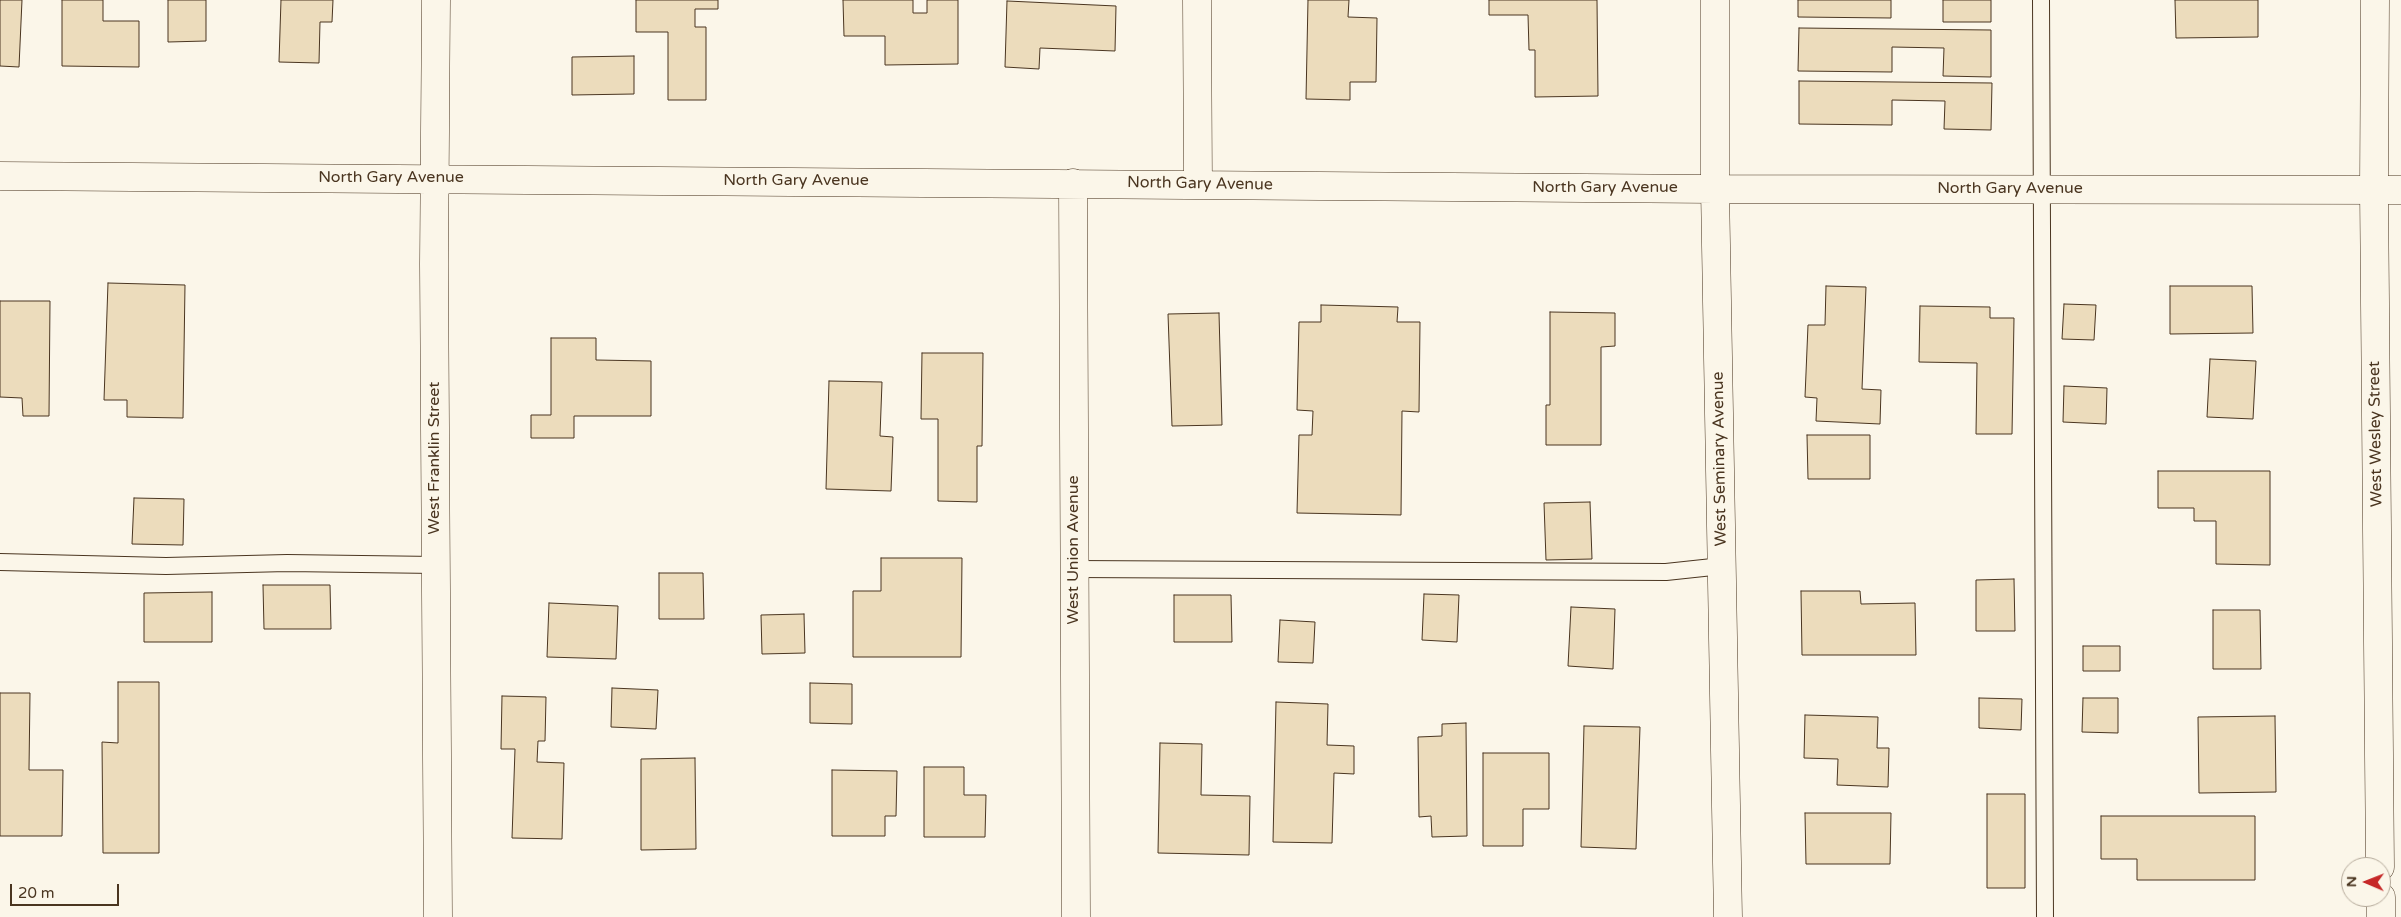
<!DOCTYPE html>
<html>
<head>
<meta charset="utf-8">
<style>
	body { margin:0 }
	#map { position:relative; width:2401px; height:917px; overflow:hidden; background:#fbf6e9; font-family:"Varela Round",sans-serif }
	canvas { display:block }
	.north { position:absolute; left:2341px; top:857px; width:50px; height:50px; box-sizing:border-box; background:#fbf6e9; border:1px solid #b4a999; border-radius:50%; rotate:271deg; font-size:14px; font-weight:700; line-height:20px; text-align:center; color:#4a3520 }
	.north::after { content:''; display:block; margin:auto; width:18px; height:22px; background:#c62828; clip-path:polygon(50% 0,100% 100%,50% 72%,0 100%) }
	.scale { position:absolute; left:10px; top:884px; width:109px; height:22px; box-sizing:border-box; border:2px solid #4a3520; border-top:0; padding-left:6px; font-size:15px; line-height:18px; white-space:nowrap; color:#4a3520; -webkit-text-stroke:4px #fbf6e9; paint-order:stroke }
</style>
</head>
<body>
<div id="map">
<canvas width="2401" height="917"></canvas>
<div class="north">N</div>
<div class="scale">20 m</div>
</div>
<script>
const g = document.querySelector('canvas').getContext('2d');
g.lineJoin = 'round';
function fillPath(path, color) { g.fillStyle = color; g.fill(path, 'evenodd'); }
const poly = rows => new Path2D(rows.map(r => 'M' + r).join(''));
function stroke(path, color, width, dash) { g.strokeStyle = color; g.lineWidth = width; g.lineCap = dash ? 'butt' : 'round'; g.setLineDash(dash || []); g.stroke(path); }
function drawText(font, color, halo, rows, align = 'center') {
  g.font = font + ' "Varela Round",sans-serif'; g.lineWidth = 4; g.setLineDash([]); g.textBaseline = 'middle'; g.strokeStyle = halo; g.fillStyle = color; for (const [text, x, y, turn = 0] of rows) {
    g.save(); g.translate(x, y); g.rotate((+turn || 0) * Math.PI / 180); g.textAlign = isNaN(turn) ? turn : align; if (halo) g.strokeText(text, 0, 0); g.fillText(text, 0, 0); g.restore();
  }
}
const building = poly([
	[0,0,22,0,19,67,0,66,0,0],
	[62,0,103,0,103,21,139,21,139,67,62,66,62,0],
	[168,0,206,0,206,41,168,42,168,0],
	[281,0,333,0,332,22,320,22,319,63,279,62,281,0],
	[636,0,718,0,718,9,695,9,695,27,706,27,706,100,668,100,668,32,636,32,636,0],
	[843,0,913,0,913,13,927,13,927,0,958,0,958,64,885,65,885,36,844,36,843,0],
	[1308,0,1349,0,1348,17,1377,18,1376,82,1350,82,1350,100,1306,99,1308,0],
	[1489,0,1597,0,1598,96,1535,97,1535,50,1529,50,1528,15,1489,15,1489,0],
	[1798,0,1891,0,1891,18,1798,17,1798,0],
	[1943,0,1991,0,1991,22,1943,22,1943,0],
	[2175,0,2258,0,2258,37,2176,38,2175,0],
	[1007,1,1116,6,1115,51,1040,48,1039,69,1005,67,1007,1],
	[1799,28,1991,30,1991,77,1943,76,1944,48,1892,47,1892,72,1798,71,1799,28],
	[634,56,634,94,572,95,572,57,634,56],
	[1799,81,1992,83,1991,130,1944,129,1945,101,1892,100,1892,125,1799,124,1799,81],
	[108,283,185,285,183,418,127,417,127,400,104,400,108,283],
	[1826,286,1866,287,1862,389,1881,390,1880,424,1816,421,1817,398,1805,397,1808,325,1825,325,1826,286],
	[2170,286,2252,286,2253,333,2170,334,2170,286],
	[0,301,50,301,49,416,23,416,22,398,0,397,0,301],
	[2064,304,2096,305,2094,340,2062,339,2064,304],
	[1321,305,1398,307,1397,322,1420,322,1419,412,1402,411,1401,515,1297,513,1299,435,1312,435,1313,411,1297,410,1299,322,1321,322,1321,305],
	[1920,306,1990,307,1990,318,2014,318,2012,434,1976,434,1977,363,1919,362,1920,306],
	[1550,312,1615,313,1615,346,1601,347,1601,445,1546,445,1546,405,1550,405,1550,312],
	[1219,313,1222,425,1172,426,1168,314,1219,313],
	[551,338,596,338,596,360,651,361,651,416,574,416,574,438,531,438,531,415,551,415,551,338],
	[922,353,983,353,982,446,977,446,977,502,938,501,938,419,921,419,922,353],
	[2210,359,2256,361,2253,419,2207,417,2210,359],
	[829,381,882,382,880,436,893,437,891,491,826,489,829,381],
	[2064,386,2107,388,2106,424,2063,422,2064,386],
	[1807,435,1870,435,1870,479,1808,479,1807,435],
	[2158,471,2270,471,2270,565,2216,564,2216,521,2194,521,2194,508,2158,508,2158,471],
	[134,498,184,499,183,545,132,544,134,498],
	[1590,502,1592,559,1546,560,1544,503,1590,502],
	[881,558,962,558,961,657,853,657,853,591,881,591,881,558],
	[659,573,703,573,704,619,659,619,659,573],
	[2014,579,2015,631,1976,631,1976,580,2014,579],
	[263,585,330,585,331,629,264,629,263,585],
	[1801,591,1860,591,1861,604,1915,603,1916,655,1802,655,1801,591],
	[212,592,212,642,144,642,144,593,212,592],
	[1424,594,1459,595,1457,642,1422,640,1424,594],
	[1174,595,1231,595,1232,642,1174,642,1174,595],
	[549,603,618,606,616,659,547,657,549,603],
	[1571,607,1615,609,1613,669,1568,666,1571,607],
	[2213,610,2260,610,2261,669,2213,669,2213,610],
	[804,614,805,653,762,654,761,615,804,614],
	[1280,620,1315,622,1313,663,1278,662,1280,620],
	[2083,646,2120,646,2120,671,2083,671,2083,646],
	[118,682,159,682,159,853,103,853,102,742,118,743,118,682],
	[810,683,852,684,852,724,810,723,810,683],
	[612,688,658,690,656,729,611,727,612,688],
	[0,693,30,693,29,770,63,770,62,836,0,836,0,693],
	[502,696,546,697,545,741,538,741,537,762,564,763,562,839,512,838,515,749,501,749,502,696],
	[1979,698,2022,699,2021,730,1979,728,1979,698],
	[2083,698,2118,698,2118,733,2082,732,2083,698],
	[1276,702,1328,704,1327,745,1354,746,1354,774,1334,773,1332,843,1273,842,1276,702],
	[1805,715,1878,717,1877,748,1889,748,1888,787,1837,785,1838,759,1804,758,1805,715],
	[2275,716,2276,792,2199,793,2198,717,2275,716],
	[1466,723,1467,836,1432,837,1431,816,1419,817,1418,737,1442,736,1442,724,1466,723],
	[1584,726,1640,727,1636,849,1581,847,1584,726],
	[1160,743,1202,744,1201,795,1250,796,1249,855,1158,853,1160,743],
	[1483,753,1549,753,1549,809,1523,809,1523,846,1483,846,1483,753],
	[695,758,696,849,641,850,641,759,695,758],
	[924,767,964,767,964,795,986,795,985,837,924,837,924,767],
	[832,770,897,771,896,816,885,816,885,836,832,836,832,770],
	[1987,794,2025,794,2025,888,1987,888,1987,794],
	[1805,813,1891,813,1890,864,1806,864,1805,813],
	[2101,816,2255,816,2255,880,2137,880,2137,859,2101,859,2101,816]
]);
fillPath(building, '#ecdcbc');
stroke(building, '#4a3520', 1);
const lane = poly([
	[2041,0,2045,917],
	[0,562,166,566,287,563,436,565],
	[1074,569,1666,572,1722,566]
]);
const street = poly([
	[436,0,434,264,438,917],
	[1197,0,1198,184],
	[1715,0,1715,189,1728,917],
	[0,176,1715,189,2401,190],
	[1073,183,1076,917]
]);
const secondary = poly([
	[2375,0,2374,190,2380,867],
	[2381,897,2381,917]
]);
stroke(lane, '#4a3520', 18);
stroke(street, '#4a3520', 29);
stroke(secondary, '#4a3520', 29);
stroke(lane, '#fbf6e9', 16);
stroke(street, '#fbf6e9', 28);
stroke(secondary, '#fbf6e9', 28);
drawText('16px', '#4a3520', '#fbf6e9', [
	["North Gary Avenue",391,178],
	["North Gary Avenue",796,181],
	["North Gary Avenue",1200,184,1],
	["North Gary Avenue",1605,188],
	["North Gary Avenue",2010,189],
	["West Wesley Street",2376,434,-91],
	["West Franklin Street",435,458,-90],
	["West Seminary Avenue",1720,459,-91],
	["West Union Avenue",1074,550,-90]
]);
</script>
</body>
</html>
